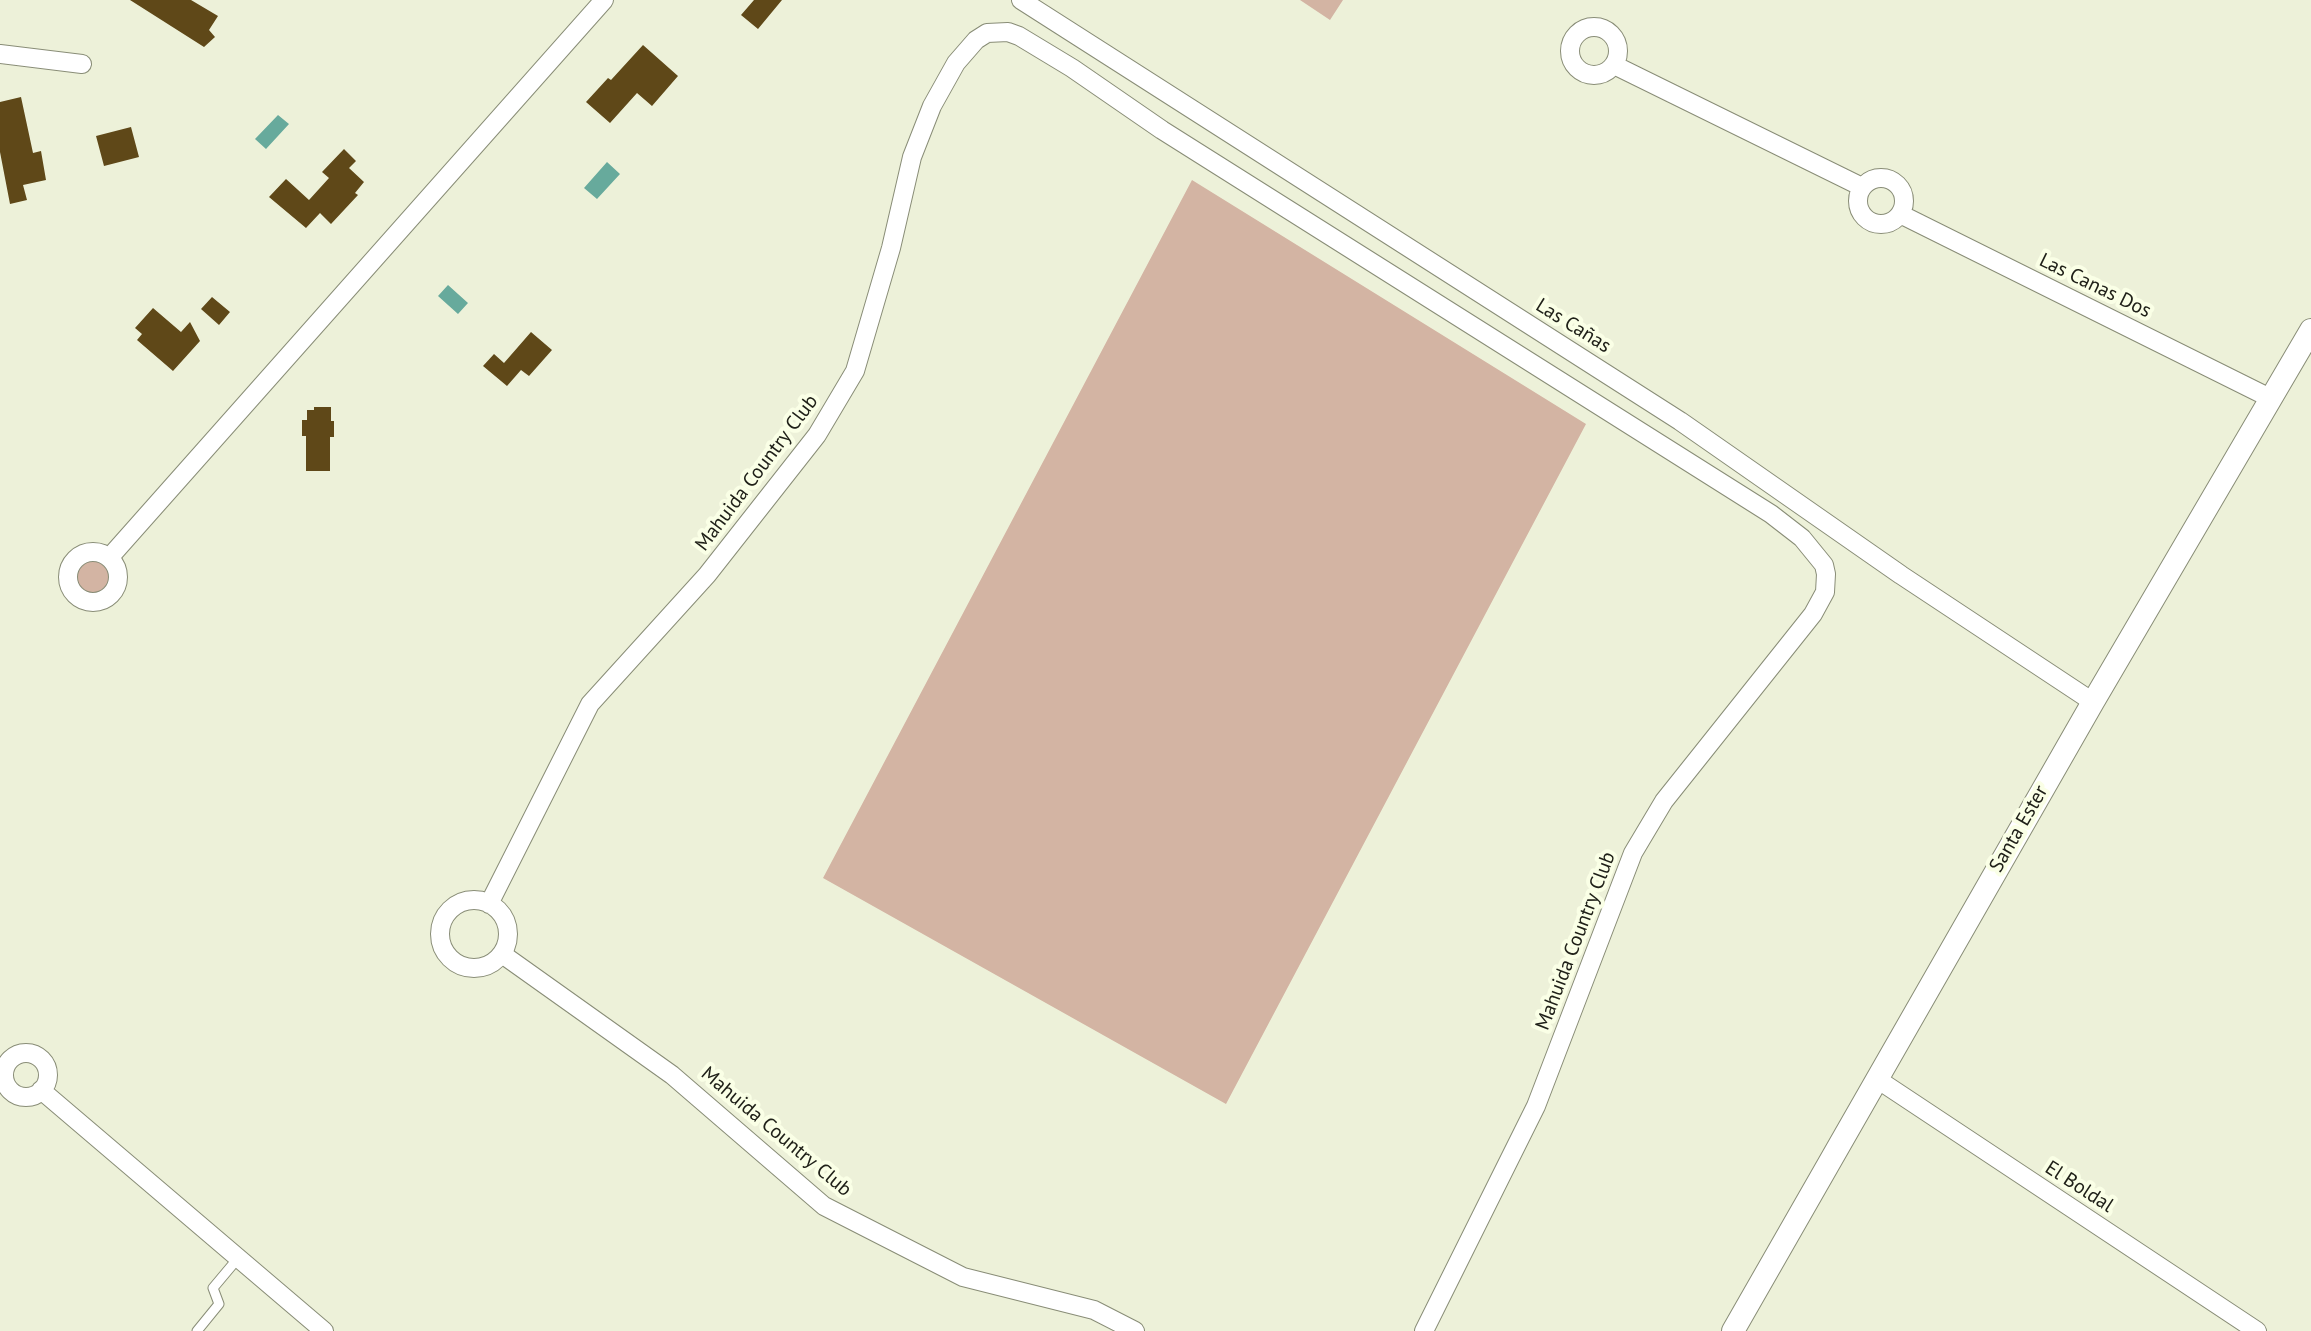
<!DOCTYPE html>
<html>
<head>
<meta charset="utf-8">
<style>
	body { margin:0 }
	canvas { display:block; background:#edf1d9 }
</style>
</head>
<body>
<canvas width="2311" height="1331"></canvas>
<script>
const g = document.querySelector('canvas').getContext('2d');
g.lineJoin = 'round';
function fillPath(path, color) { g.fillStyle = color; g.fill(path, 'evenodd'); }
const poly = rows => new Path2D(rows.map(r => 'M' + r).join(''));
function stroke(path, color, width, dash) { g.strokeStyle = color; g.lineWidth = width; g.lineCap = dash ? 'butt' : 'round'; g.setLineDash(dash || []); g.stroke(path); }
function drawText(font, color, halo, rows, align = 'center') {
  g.font = font + ' "PT Sans",sans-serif'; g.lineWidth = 8; g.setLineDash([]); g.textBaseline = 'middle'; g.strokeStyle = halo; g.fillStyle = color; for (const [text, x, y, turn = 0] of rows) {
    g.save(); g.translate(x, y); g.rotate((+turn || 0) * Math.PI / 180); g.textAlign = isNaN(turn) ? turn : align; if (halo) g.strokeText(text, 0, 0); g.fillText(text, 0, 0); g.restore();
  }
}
fillPath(poly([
	[1300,0,1343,0,1330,20],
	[1192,180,1586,424,1226,1104,823,878],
	'73 577a20 20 0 1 1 40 0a20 20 0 1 1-40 0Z'
]), '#d3b4a3');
fillPath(poly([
	[278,115,289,124,266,149,255,139],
	[607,162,620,174,597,199,584,188],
	[448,285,468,303,458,314,438,296]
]), '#67aa9c');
fillPath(poly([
	[130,0,191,0,218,16,209,30,215,37,204,47],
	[754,0,782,0,758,29,741,15],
	[643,45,678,76,652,106,637,93,610,123,586,102,608,78,611,80],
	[21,97,33,153,41,151,46,180,23,185,27,200,10,204,0,152,0,102],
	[131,127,139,157,104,166,96,136],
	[344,149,356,161,349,168,364,182,355,193,358,195,331,224,320,213,306,228,269,197,286,179,309,200,329,178,322,172],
	[212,297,230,312,219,325,201,309],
	[153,308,181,332,190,322,200,341,173,371,137,340,142,334,135,328],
	[531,332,552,350,529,376,521,370,507,386,483,366,494,354,504,363],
	[314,407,331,407,331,421,334,421,334,437,330,437,330,471,306,471,306,436,302,436,302,420,307,420,307,410,314,410]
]), '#5f4818');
const service = poly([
	[197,1331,219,1304,213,1288,239,1257]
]);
const minor = poly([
	[1021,0,1680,421,1901,575,2093,702],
	'1570 51a24 24 0 1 1 48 0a24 24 0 1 1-48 0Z',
	[0,54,82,64],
	[1614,65,1862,187],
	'1858 201a23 23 0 1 1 46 0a23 23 0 1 1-46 0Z',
	[1900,214,2272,399],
	'68 577a25 25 0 1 1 50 0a25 25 0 1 1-50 0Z',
	[109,558,604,0],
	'440 934a34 34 0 1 1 68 0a34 34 0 1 1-68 0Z',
	[489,904,590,704,707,575,817,435,855,371,891,248,912,157,932,106,956,63,976,40,987,33,1008,32,1019,36,1072,68,1162,130,1771,514,1802,538,1824,565,1826,574,1825,592,1813,614,1664,801,1633,853,1536,1106,1424,1331],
	[502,954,672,1075,824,1206,963,1277,1094,1310,1135,1331],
	'4 1075a22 22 0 1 1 44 0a22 22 0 1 1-44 0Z',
	[1877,1079,2257,1331],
	[41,1090,324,1331]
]);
const tertiary = poly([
	[1733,1331,2093,702,2311,330]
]);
stroke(service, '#898d77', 11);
stroke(minor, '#898d77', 20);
stroke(tertiary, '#898d77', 24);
stroke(service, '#fff', 9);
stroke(minor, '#fff', 18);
stroke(tertiary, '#fff', 22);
drawText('20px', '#202119', '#faffe6', [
	["Las Canas Dos",2095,286,26],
	["Las Cañas",1573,326,32],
	["Mahuida Country Club",757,473,-53],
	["Santa Ester",2019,829,-60],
	["Mahuida Country Club",1576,941,-69],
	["Mahuida Country Club",776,1132,40],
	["El Boldal",2079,1187,33]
]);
</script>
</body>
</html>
